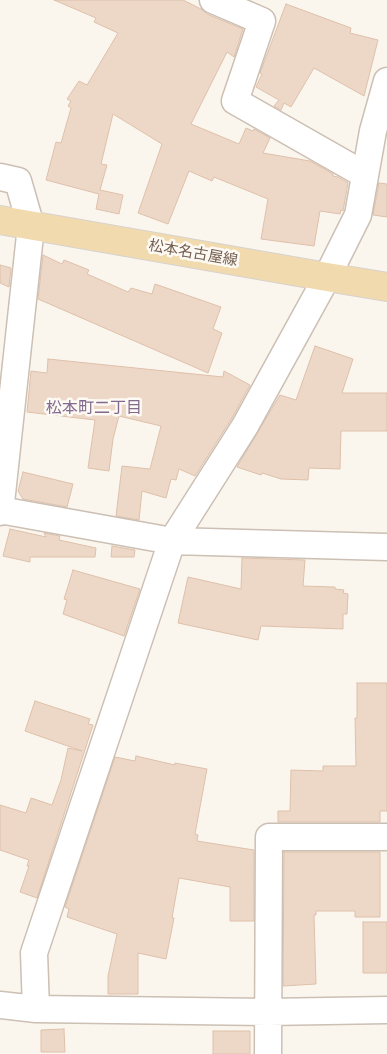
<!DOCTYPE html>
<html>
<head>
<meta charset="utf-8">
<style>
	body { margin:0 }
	canvas { display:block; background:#fbf6ed }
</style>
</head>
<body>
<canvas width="387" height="1054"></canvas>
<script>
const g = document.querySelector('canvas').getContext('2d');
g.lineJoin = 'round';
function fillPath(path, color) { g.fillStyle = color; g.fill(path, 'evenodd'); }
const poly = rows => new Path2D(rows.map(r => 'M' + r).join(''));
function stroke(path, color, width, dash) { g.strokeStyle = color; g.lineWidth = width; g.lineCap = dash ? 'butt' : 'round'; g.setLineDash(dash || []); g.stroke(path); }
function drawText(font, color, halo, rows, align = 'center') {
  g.font = font + ' "Titillium Web","Noto Sans JP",sans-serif'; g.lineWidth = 5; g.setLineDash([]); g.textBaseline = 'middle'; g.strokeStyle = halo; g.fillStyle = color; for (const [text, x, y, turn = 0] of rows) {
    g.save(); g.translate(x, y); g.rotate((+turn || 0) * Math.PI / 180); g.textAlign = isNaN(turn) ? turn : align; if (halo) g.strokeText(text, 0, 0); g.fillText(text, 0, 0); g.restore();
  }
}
const building = poly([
	[54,0,183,0,201,9,207,14,243,29,234,57,227,52,191,124,239,144,246,128,253,131,254,129,270,138,263,153,310,161,333,174,333,176,338,177,348,183,343,211,341,210,340,214,320,211,314,246,261,239,268,199,214,177,212,181,189,171,168,224,138,213,162,144,113,114,101,164,107,165,100,190,123,195,119,214,96,209,99,194,46,180,56,142,61,143,71,108,68,106,71,101,67,99,79,81,87,85,118,33,94,22,96,18,54,0],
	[286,4,351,28,350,33,378,40,364,96,314,68,291,107,284,103,281,110,274,106,279,100,256,87,262,74,260,73,286,4],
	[379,183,387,184,387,217,373,215,379,183],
	[43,255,62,264,64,260,89,270,87,274,128,292,131,288,152,294,155,284,221,307,213,329,222,333,208,373,38,299,43,255],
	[0,265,11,268,9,287,0,283,0,265],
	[315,346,353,359,342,393,387,393,387,431,341,431,340,469,309,468,308,480,281,479,262,473,261,475,237,467,280,395,296,400,315,346],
	[48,359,223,377,224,371,250,385,232,418,195,476,179,469,176,480,171,479,166,498,142,491,139,520,116,516,122,466,150,469,161,426,119,416,113,439,109,471,88,468,95,420,27,412,31,371,47,373,48,359],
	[23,472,73,484,67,507,23,499,18,491,23,472],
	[10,529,46,537,44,533,60,536,59,540,96,548,95,557,30,557,30,562,3,556,10,529],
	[112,546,135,550,134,557,111,557,112,546],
	[242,558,305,560,303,586,335,587,335,589,344,590,343,593,348,594,347,614,343,614,343,629,261,626,258,640,178,623,188,577,241,589,242,558],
	[73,570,140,589,124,636,63,614,67,600,64,599,73,570],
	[357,683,387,683,387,811,380,811,380,822,278,822,278,811,290,811,291,770,323,771,323,766,356,766,355,718,357,718,357,683],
	[35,701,90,719,88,724,93,725,37,898,20,892,29,866,27,866,29,860,0,850,0,805,26,813,31,798,52,805,61,780,68,748,82,751,25,731,35,701],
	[136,756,175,765,175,763,207,769,195,834,198,835,197,841,254,850,254,921,230,921,230,887,179,878,172,918,174,918,166,959,138,953,138,994,108,994,108,976,117,934,67,917,69,909,65,907,115,757,135,761,136,756],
	[284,852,380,852,380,917,355,917,355,911,316,911,316,915,314,915,316,984,283,986,284,852],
	[363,922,387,922,387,973,363,973,363,922],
	[64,1029,65,1052,41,1052,41,1030,64,1029],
	[213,1031,250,1031,250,1054,213,1054,213,1031]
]);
fillPath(building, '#edd8c8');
stroke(building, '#dec0aa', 1);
const minor = poly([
	[213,0,262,21,235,101,365,175],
	[0,177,18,181,31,226,0,512],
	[0,510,172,541,387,547],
	[0,1005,36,1009,267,1012,387,1010],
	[36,1009,34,953,172,541,245,426,327,277,358,215,373,131,387,81],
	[268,1054,269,837,387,837]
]);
const major = poly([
	[0,220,327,277,387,287]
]);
stroke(minor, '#ccbfb4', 29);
stroke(major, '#d8d2cf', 30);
stroke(minor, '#fff', 26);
stroke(major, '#f1dbae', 28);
drawText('15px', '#745f52', '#fdfaf4', [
	["松本名古屋線",193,254,10]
]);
drawText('16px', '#846a8f', '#fdfaf4', [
	["松本町二丁目",94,409]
]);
</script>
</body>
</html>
